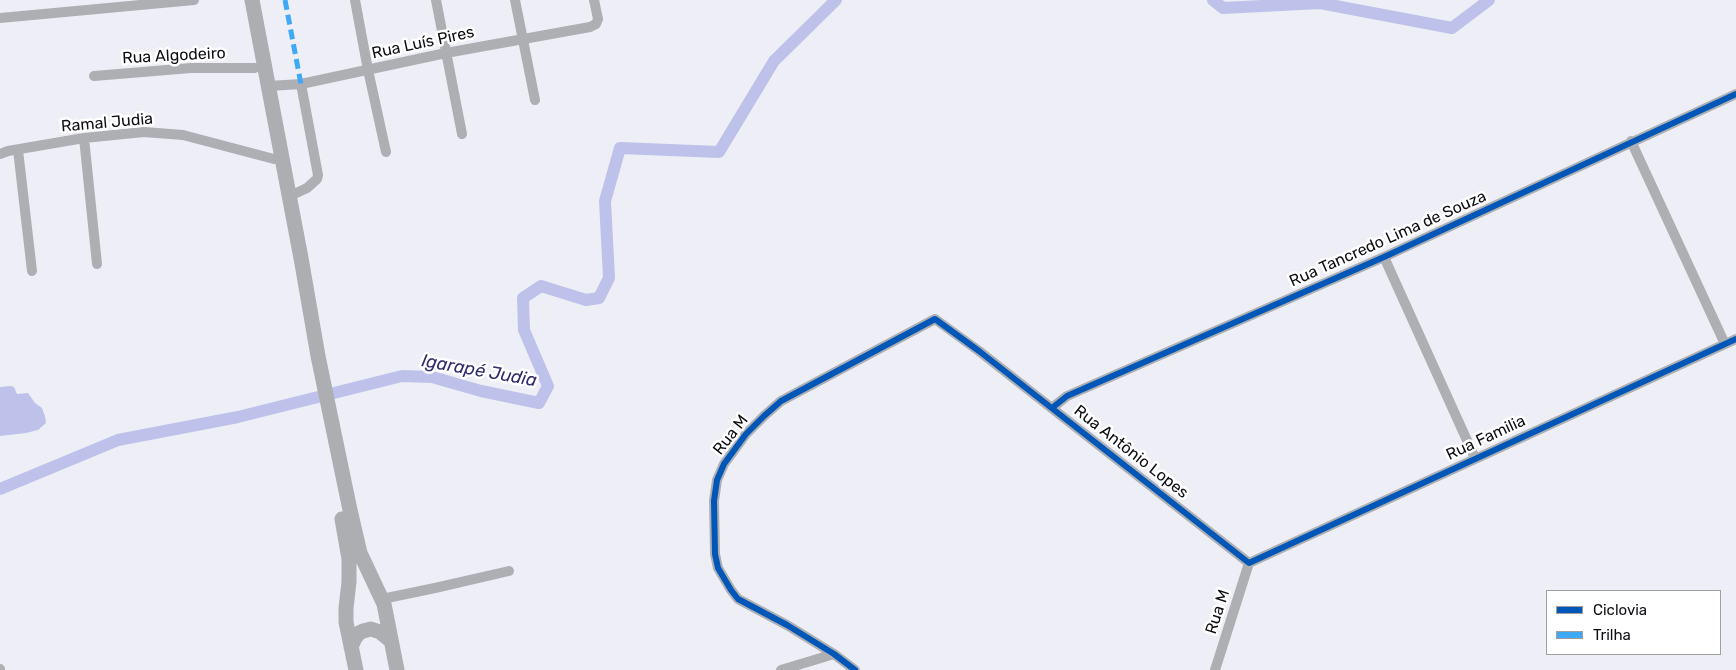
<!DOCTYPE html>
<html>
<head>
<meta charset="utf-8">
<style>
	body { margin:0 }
	#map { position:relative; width:1736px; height:670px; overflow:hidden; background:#eeeff6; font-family:Rubik,sans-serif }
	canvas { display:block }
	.legend { position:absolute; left:1546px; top:590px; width:175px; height:65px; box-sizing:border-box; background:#fff; border:1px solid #9f9fa1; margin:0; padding:6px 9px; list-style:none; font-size:15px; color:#0e0e13 }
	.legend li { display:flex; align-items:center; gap:10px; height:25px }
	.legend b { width:25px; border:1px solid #9f9fa1 }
</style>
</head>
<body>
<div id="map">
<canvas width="1736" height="670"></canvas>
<ul class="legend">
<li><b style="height:6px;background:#0057b8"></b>Ciclovia</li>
<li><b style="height:6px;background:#3fa9f5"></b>Trilha</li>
</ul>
</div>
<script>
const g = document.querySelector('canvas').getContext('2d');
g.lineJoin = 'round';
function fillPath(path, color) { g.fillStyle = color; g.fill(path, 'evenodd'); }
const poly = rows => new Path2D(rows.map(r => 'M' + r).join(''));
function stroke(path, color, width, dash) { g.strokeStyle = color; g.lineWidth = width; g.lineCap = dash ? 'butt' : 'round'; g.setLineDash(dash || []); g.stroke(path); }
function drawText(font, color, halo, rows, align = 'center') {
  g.font = font + ' Rubik,sans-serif'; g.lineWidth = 5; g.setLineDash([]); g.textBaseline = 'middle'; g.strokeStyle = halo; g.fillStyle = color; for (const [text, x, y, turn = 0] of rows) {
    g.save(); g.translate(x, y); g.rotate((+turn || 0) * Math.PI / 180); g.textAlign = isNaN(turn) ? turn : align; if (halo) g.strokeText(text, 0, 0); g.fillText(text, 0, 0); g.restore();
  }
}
fillPath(poly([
	[11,386,14,387,17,394,28,393,35,403,42,408,45,416,46,423,38,430,26,433,0,436,0,387]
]), '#bec2ea');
stroke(poly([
	[1213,0,1223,8,1320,3,1452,28,1489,0],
	[0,489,118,440,238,417,402,376,432,377,481,391,539,403,548,386,524,330,523,298,541,286,586,300,599,298,609,278,605,201,620,148,719,152,774,61,836,0]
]), '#bec2ea', 12);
stroke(poly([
	[355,0,368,70,386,152],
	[436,0,462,134],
	[515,0,535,100],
	[0,18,194,0],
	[94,76,191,68,255,68],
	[269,86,301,84,446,53,590,27,596,24,598,19,594,0],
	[84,138,97,264],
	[1631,141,1725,344],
	[18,150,32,271],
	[0,154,8,151,84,138,144,132,183,135,274,159],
	[290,196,307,188,317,179,318,175,301,84],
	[1384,257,1475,458],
	[1052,408,1067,396,1384,257,1736,94],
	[1249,563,1736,339],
	[382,599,435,588,509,571],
	[0,669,0,670],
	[781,670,834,654],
	[855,670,834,654,787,625,738,599,731,590,718,568,715,554,714,501,717,480,724,464,746,434,764,416,781,401,935,319,979,351,1249,563],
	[1215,670,1249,563]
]), '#aeafb3', 10);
stroke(poly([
	[252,0,301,258,318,356,350,510,360,553,384,604,397,670],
	[342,519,349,559,349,582,346,608,346,622,356,670],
	[351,647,355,638,359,633,363,631,371,629,380,632,391,641]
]), '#adaeb2', 15);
stroke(poly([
	[285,0,301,84]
]), '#3fa9f5', 5, [10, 5]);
stroke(poly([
	[1052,408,1067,396,1384,257,1736,94],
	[855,670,834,654,787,625,738,599,731,590,718,568,715,554,714,501,717,480,724,464,746,434,764,416,781,401,935,319,979,351,1249,563,1736,339]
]), '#0057b8', 6);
drawText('16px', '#0e0e13', '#fff', [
	["Rua Luís Pires",423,43,-12],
	["Rua Algodeiro",174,56,-3],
	["Ramal Judia",107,123,-5],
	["Rua Tancredo Lima de Souza",1388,239,-24],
	["Rua M",731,435,-52],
	["Rua Familia",1486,438,-25],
	["Rua Antônio Lopes",1131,452,38],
	["Rua M",1218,612,-72]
]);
drawText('italic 18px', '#2e2c6c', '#fff', [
	["Igarapé Judia",479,371,10]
]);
</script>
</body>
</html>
